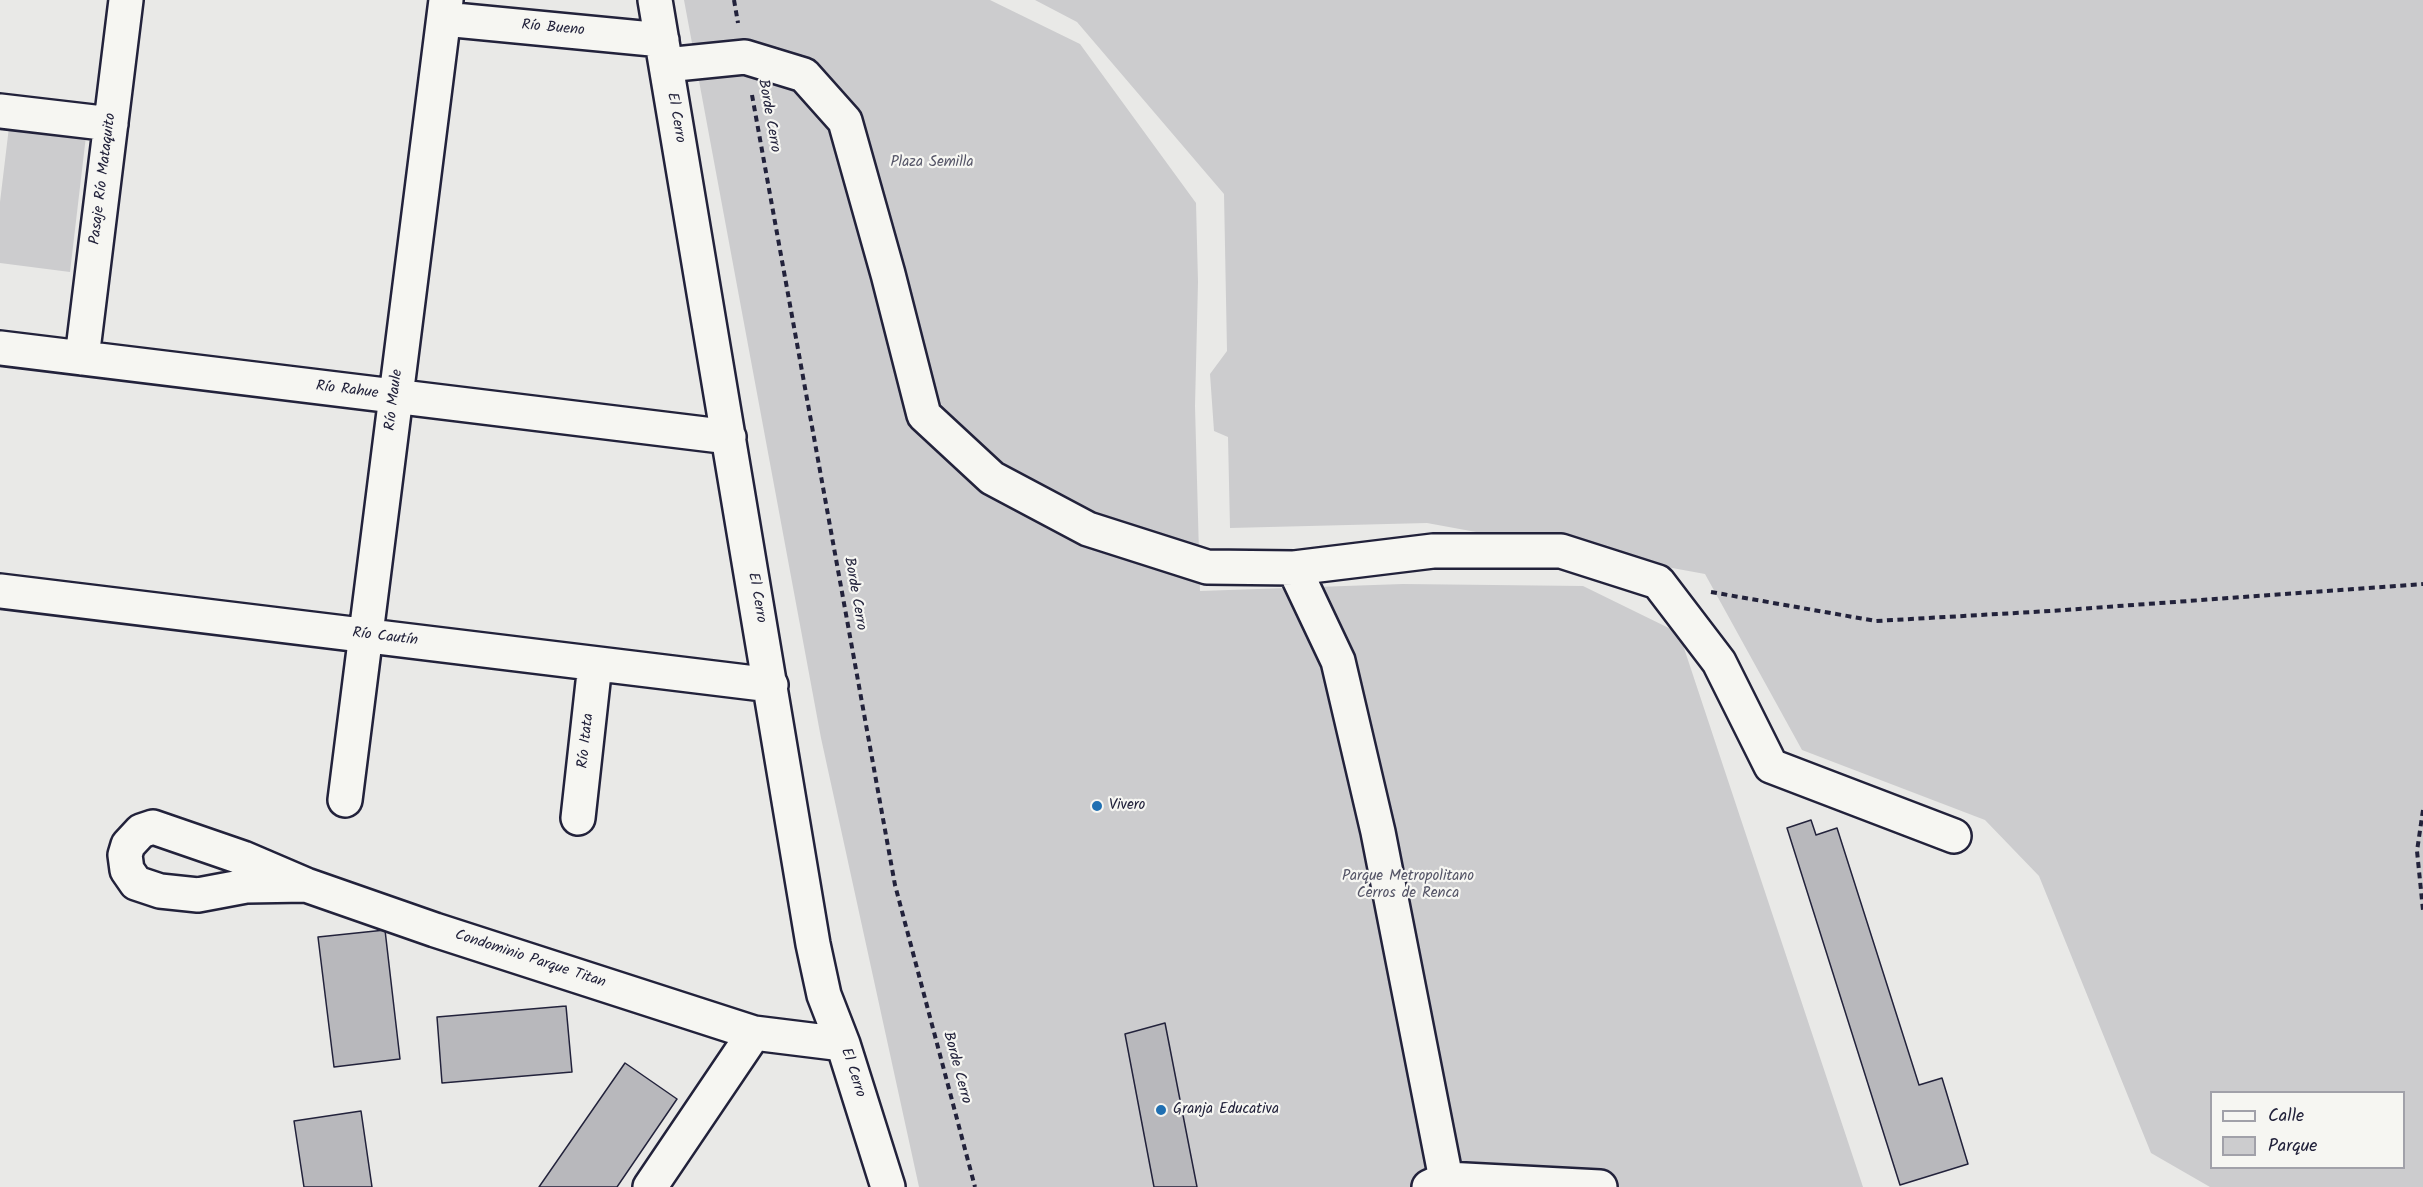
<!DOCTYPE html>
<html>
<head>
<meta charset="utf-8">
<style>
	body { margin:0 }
	#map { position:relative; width:2423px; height:1187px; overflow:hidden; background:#e9e9e7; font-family:Kalam,sans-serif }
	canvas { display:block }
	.legend { position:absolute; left:2210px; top:1091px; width:195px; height:78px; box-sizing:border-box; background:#f6f6f2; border:2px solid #a1a1a9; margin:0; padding:8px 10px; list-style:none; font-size:18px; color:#22223b }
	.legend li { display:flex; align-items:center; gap:12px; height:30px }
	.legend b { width:30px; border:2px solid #a1a1a9 }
</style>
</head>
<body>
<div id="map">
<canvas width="2423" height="1187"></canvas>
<ul class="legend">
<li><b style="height:8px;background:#f6f6f2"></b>Calle</li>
<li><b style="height:16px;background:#ccccce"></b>Parque</li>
</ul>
</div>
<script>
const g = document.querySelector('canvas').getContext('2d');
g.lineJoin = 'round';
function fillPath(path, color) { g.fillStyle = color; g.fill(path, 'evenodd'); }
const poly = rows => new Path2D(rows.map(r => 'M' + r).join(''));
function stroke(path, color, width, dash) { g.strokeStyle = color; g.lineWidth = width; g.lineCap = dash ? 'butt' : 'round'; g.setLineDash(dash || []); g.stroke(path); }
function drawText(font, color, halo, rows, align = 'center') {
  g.font = font + ' Kalam,sans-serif'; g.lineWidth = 4.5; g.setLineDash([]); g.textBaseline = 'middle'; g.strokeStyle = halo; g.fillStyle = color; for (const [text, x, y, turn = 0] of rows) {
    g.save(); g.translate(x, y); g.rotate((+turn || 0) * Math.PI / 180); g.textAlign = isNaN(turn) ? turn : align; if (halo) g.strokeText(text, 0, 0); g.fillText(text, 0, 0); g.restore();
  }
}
fillPath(poly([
	[684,0,990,0,1080,44,1196,203,1198,282,1195,406,1200,591,1403,584,1583,586,1679,633,1863,1187,919,1187,821,738],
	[1035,0,2423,0,2423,1187,2210,1187,2151,1153,2039,876,1985,820,1802,750,1705,574,1427,523,1230,528,1228,437,1214,431,1210,374,1227,351,1224,194,1077,22],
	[2212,1092,2404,1092,2404,1168,2212,1168],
	[9,127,86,136,70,272,0,263,0,202]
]), '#ccccce');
const building = poly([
	[1811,820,1816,835,1837,828,1919,1085,1942,1078,1968,1164,1900,1185,1787,828,1811,820],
	[385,930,400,1059,334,1067,318,937,385,930],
	[566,1006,572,1072,442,1083,437,1017,566,1006],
	[1165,1023,1197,1187,1154,1187,1125,1034,1165,1023],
	[625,1063,677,1099,617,1187,539,1187,625,1063],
	[361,1111,372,1187,304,1187,294,1121,361,1111]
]);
fillPath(building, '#b8b8bc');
stroke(building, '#22223b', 1.5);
const minor = poly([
	[655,0,813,944,824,995,843,1044,888,1187],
	[444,19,662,40],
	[666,65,745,57,804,75,845,121,888,274,924,415,992,478,1088,529,1207,567,1294,568,1433,551,1561,551,1658,582,1719,662,1771,766,1954,836],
	[0,111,111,124],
	[0,348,729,437],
	[82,358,126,0],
	[1294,568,1338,661,1378,832,1446,1179],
	[0,591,771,685],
	[345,800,446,0],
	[578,818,595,664],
	[306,885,246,886,198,895,160,891,136,883,127,870,125,855,128,845,141,831,153,827,243,858,306,885,435,930,754,1033,843,1044],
	[650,1187,754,1033],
	[1429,1187,1446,1179,1600,1187]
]);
stroke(minor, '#22223b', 38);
stroke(poly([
	[734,0,738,23],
	[752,95,895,885,975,1187],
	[1711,592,1876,621,2050,611,2423,584],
	[2423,810,2417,851,2423,910]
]), '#22223b', 4, [6, 4.5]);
stroke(minor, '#f6f6f2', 33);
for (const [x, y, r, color] of [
	[1097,806,6,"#1f6fb2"],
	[1161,1110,6,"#1f6fb2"]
]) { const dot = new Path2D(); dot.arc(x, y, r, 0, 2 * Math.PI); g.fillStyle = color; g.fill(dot); stroke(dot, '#f6f6f2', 2); }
drawText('15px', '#22223b', '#f6f6f2', [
	["Río Bueno",553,29,5],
	["Borde Cerro",768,116,80],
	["El Cerro",675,118,80],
	["Pasaje Río Mataquito",104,179,-83],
	["Río Rahue",347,391,7],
	["Río Maule",395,400,-83],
	["Borde Cerro",854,594,80],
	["El Cerro",756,598,80],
	["Río Cautín",385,638,7],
	["Río Itata",587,741,-84],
	["Condominio Parque Titan",530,960,18],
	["Borde Cerro",956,1068,75],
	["El Cerro",852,1073,72]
]);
drawText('15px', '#555567', '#f6f6f2', [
	["Plaza Semilla",932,163],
	["Parque Metropolitano",1408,877],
	["Cerros de Renca",1408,894]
]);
drawText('15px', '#22223b', '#f6f6f2', [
	["Vivero",1109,806],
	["Granja Educativa",1173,1110]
], 'left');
</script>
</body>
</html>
